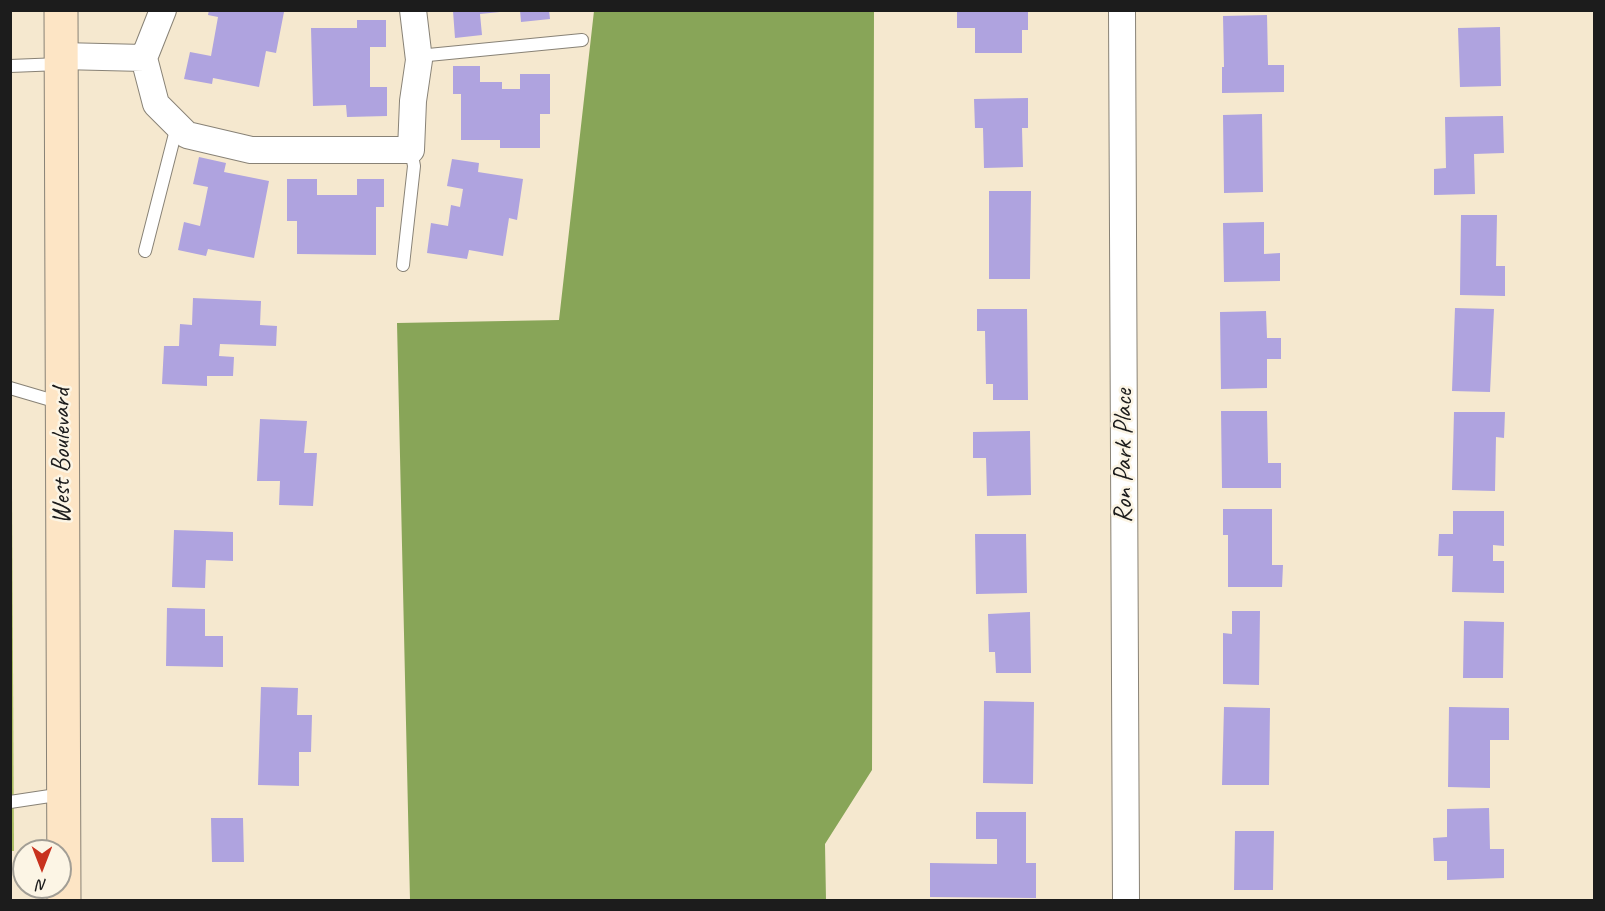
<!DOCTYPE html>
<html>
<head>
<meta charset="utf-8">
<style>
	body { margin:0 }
	#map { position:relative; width:1605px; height:911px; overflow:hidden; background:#f5e8cf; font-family:Caveat,sans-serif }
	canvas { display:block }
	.frame { position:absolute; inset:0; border:12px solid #1c1c1c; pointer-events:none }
	.north { position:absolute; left:12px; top:839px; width:60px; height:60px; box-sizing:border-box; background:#fcf5e5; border:2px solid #a29e95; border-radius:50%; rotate:180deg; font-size:16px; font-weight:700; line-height:24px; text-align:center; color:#1c1c1c }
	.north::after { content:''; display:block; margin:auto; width:21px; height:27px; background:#c8321e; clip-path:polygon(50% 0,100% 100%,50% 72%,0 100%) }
</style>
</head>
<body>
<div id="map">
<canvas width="1605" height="911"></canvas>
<div class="frame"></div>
<div class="north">N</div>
</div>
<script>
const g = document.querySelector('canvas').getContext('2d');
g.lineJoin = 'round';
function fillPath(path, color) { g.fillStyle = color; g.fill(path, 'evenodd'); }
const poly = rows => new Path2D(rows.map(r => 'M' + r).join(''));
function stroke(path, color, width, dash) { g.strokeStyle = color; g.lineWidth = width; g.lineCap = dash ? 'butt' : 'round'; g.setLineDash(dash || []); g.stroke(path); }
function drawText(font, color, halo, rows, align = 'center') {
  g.font = font + ' Caveat,sans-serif'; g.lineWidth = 5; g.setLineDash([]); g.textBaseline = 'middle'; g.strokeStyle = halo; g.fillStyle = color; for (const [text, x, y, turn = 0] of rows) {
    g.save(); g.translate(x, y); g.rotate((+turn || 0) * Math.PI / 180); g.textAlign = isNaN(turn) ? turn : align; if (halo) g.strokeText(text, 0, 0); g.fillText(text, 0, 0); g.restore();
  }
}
fillPath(poly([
	[10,484,12,484,14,851,11,851]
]), '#abbe62');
fillPath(poly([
	[594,11,874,11,872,770,825,844,826,900,410,900,397,323,559,320]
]), '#88a558');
fillPath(poly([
	[209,10,274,10,284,12,276,53,266,51,259,87,213,78,212,84,184,79,190,52,211,56,218,17,208,15],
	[459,10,500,10,500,12,480,14,482,35,455,38,453,11],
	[520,10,549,10,550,19,521,22],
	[957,10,1028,10,1028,30,1022,30,1022,53,975,53,975,28,957,28],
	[1267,15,1268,65,1284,65,1284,92,1222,93,1222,67,1224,67,1223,16],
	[357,20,386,20,386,47,370,47,370,87,387,87,387,116,347,117,346,105,313,106,311,28,357,28],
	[1500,27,1501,86,1460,87,1458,28],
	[453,66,480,66,480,82,502,82,502,89,520,89,520,74,550,74,550,114,540,114,540,148,500,148,500,140,461,140,461,94,453,94],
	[1028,98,1028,128,1022,128,1023,167,984,168,983,128,975,128,974,99],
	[1262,114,1263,192,1224,193,1223,115],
	[1503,116,1504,153,1474,154,1475,194,1434,195,1434,169,1446,168,1445,117],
	[199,157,226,163,224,172,269,181,254,258,208,249,206,256,178,250,184,222,200,226,208,187,193,184],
	[452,159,479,163,478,172,523,179,517,220,509,218,503,256,469,250,467,259,427,253,431,223,448,226,451,205,460,207,463,189,447,186],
	[287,179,317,179,317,195,357,195,357,179,384,179,384,207,376,207,376,255,297,254,297,221,287,221],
	[989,191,1031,191,1030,279,989,279],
	[1461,215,1497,215,1496,266,1505,266,1505,296,1460,295],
	[1264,222,1264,254,1280,253,1280,281,1224,282,1223,223],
	[193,298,261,301,260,325,277,326,276,346,220,344,219,356,234,357,233,376,207,376,207,386,162,384,164,346,179,346,180,324,192,325],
	[1455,308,1494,309,1490,392,1452,391],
	[977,309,1027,309,1028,400,993,400,993,384,986,384,985,331,977,331],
	[1266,311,1267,338,1281,338,1281,359,1267,359,1267,388,1221,389,1220,312],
	[1221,411,1267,411,1268,463,1281,463,1281,488,1222,488],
	[1454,412,1505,412,1504,438,1496,437,1495,491,1452,490],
	[260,419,307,421,304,453,317,453,313,506,279,505,280,481,257,481],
	[1030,431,1031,495,987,496,986,458,973,458,973,432],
	[1223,509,1272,509,1272,565,1283,565,1282,587,1228,587,1228,535,1223,535],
	[1453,511,1504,511,1504,546,1493,545,1493,561,1504,561,1504,593,1452,592,1453,556,1438,556,1439,534,1453,534],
	[174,530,233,532,233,561,206,560,205,588,172,587],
	[975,534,1026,534,1027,593,976,594],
	[167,608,205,609,205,636,223,636,223,667,166,666],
	[1232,611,1260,611,1259,685,1223,684,1223,633,1232,634],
	[1030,612,1031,673,996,673,995,652,989,652,988,614],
	[1464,621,1504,622,1503,678,1463,678],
	[261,687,298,688,297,715,312,715,311,752,299,752,299,786,258,785],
	[984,701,1034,702,1033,784,983,783],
	[1224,707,1270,708,1269,785,1222,785],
	[1449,707,1509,708,1509,740,1490,740,1490,788,1448,787],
	[1489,808,1490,849,1504,849,1504,878,1447,880,1447,861,1434,861,1433,838,1447,837,1447,809],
	[976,812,1026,812,1026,863,1036,863,1036,898,930,897,930,863,997,864,997,839,976,839],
	[211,818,243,818,244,862,212,862],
	[1235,831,1274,831,1273,890,1234,890]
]), '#afa3df');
const lane = poly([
	[418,56,582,40],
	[10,66,60,64],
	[145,251,177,126],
	[403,265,414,166,411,150],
	[10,388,61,403],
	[10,802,63,794]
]);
const street = poly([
	[163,10,144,58,156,104,187,135,251,150,411,150,413,101,419,60,413,10],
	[1122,10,1126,900],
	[61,56,144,58]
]);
const secondary = poly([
	[61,10,64,900]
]);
stroke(lane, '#888276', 14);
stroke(street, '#888276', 28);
stroke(secondary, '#888276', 35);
stroke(lane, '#fff', 12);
stroke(street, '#fff', 26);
stroke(secondary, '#fde5c5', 33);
drawText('26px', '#1c1c1c', '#fcf5e5', [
	["West Boulevard",62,456,-90],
	["Ron Park Place",1124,456,-90]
]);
</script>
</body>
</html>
